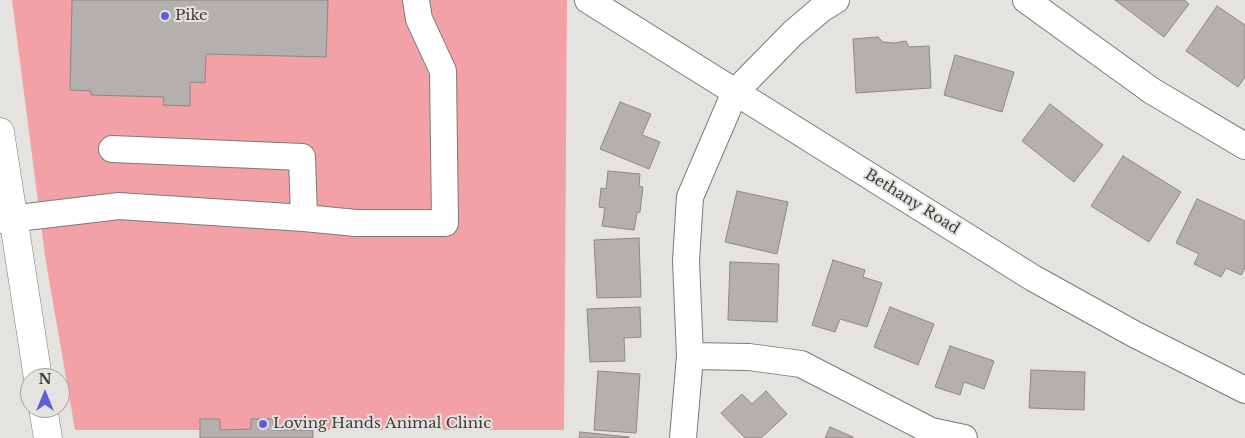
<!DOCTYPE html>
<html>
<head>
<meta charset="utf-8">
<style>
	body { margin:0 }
	#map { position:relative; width:1245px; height:438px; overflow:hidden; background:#e5e3e0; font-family:"Libre Baskerville",serif }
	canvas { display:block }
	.north { position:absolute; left:20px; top:368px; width:50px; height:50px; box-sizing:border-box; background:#e5e3e0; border:1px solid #a2a19e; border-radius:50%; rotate:0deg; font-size:14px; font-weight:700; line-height:20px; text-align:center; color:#3d3d3b }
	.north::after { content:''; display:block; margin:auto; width:18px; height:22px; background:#5a61d8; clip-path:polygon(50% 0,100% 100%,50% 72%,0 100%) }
</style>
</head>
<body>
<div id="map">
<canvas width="1245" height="438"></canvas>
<div class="north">N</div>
</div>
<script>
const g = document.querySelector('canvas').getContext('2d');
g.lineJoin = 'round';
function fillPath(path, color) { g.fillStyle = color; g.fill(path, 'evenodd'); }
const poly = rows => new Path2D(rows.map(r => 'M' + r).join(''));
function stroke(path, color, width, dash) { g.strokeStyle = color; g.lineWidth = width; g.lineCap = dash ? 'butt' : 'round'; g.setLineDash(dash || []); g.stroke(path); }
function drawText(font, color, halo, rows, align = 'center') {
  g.font = font + ' "Libre Baskerville",serif'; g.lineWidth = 4; g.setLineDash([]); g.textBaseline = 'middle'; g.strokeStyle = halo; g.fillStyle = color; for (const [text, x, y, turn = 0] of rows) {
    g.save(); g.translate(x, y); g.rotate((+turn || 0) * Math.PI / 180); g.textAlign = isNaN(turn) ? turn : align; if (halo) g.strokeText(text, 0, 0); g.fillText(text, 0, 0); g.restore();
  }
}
fillPath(poly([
	[12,0,567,0,564,430,75,430,45,256]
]), '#f3a1a6');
const building = poly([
	[72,0,328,0,326,57,206,54,205,83,190,82,190,106,163,105,164,97,91,95,91,91,70,90,72,0],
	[1115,0,1184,0,1189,4,1164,37,1115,0],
	[1217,6,1245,25,1245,77,1238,87,1186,51,1217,6],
	[878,37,883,42,894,43,906,41,909,47,929,46,931,88,856,93,853,39,878,37],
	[955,55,1014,72,1002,112,944,95,955,55],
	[620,102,651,114,642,135,660,142,649,169,600,149,620,102],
	[1050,104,1103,145,1074,182,1022,141,1050,104],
	[1123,156,1181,192,1149,242,1091,206,1123,156],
	[608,171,640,174,639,186,643,187,640,212,637,213,634,230,602,226,605,208,599,207,601,188,606,189,608,171],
	[737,191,788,202,777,254,725,242,737,191],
	[1197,199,1245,221,1245,268,1241,275,1226,268,1221,277,1194,264,1199,254,1176,243,1197,199],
	[639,238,641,297,597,298,594,240,639,238],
	[833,260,865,270,863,277,882,283,867,327,840,319,835,332,812,325,833,260],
	[730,262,779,264,777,322,728,320,730,262],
	[640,307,641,337,624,338,625,361,590,362,587,309,640,307],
	[890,307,934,324,918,365,874,347,890,307],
	[950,346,994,361,984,389,964,382,960,395,935,387,950,346],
	[1031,370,1085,372,1084,410,1029,408,1031,370],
	[598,371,640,374,636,433,594,430,598,371],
	[766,391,787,414,761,438,745,438,721,413,742,394,752,404,766,391],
	[200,419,220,419,220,430,251,429,251,419,274,419,274,430,313,430,313,438,200,438,200,419],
	[830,427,853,437,853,438,825,438,830,427],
	[580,432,629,437,629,438,579,438,580,432]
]);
fillPath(building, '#b4b0ae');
stroke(building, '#8a8785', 1);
const minor = poly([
	[588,0,1033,278,1134,334,1245,390],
	[1026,0,1152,91,1245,146],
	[112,149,302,157,304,218],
	[0,220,119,206,304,218,356,223,445,223,443,71,419,19,416,0],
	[690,356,749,357,801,364,931,431,964,438],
	[683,438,690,356,686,261,690,197,735,92,793,33,820,10,836,0]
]);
const major = poly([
	[0,132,38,378],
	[43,408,48,438]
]);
stroke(minor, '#7c7a77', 28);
stroke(major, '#7c7a77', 29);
stroke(minor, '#fff', 26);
stroke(major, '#fff', 28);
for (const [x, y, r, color] of [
	[165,16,5,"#5a61d8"],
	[263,424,5,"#5a61d8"]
]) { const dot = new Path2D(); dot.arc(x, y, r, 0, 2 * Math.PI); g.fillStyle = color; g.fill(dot); stroke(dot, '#e5e3e0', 2); }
drawText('15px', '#3d3d3b', '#e5e3e0', [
	["Pike",175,16],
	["Loving Hands Animal Clinic",273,424]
], 'left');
drawText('15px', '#3d3d3b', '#e5e3e0', [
	["Bethany Road",912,202,32]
]);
</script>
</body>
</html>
